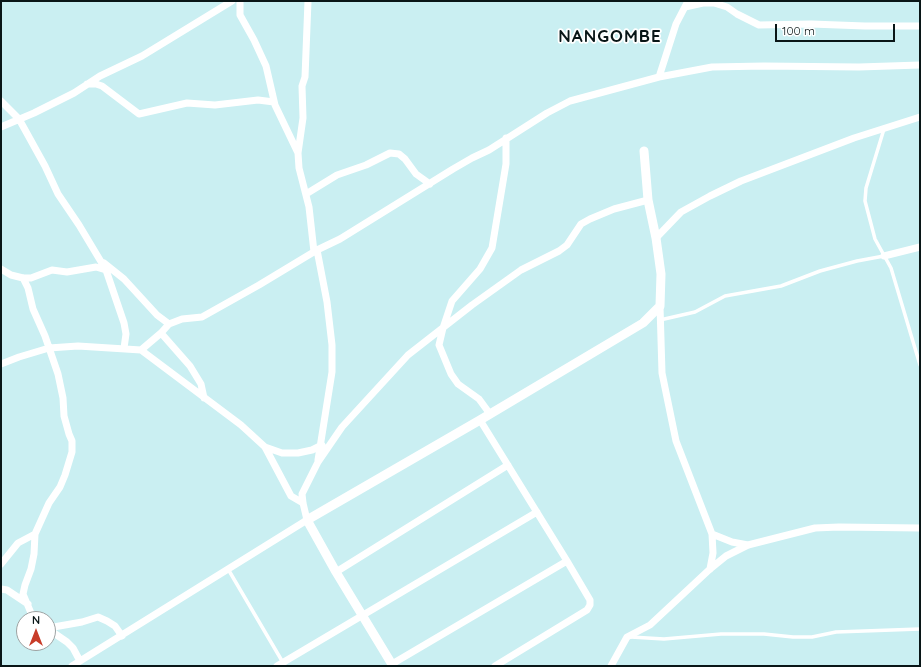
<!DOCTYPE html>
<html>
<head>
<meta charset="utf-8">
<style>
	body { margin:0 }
	#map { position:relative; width:921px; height:667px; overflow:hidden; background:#caeff2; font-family:Quicksand,sans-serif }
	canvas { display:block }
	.frame { position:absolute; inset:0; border:2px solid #091617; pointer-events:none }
	.north { position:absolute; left:16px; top:611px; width:40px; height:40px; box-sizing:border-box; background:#fff; border:1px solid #9da2a2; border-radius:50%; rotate:0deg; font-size:11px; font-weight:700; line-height:16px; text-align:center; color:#091617 }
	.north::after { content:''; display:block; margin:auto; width:14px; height:18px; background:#c83c29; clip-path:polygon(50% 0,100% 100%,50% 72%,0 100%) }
	.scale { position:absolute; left:775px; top:24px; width:120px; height:18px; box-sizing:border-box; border:2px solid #091617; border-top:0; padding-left:5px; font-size:12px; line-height:14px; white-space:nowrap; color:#091617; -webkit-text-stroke:3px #fff; paint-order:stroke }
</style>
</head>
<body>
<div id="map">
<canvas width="921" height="667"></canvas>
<div class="frame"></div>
<div class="north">N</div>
<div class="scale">100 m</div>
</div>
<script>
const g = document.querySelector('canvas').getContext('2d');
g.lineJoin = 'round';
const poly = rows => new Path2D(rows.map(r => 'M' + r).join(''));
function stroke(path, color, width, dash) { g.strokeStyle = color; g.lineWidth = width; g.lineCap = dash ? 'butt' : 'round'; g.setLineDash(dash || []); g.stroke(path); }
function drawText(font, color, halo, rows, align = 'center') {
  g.font = font + ' Quicksand,sans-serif'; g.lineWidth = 3.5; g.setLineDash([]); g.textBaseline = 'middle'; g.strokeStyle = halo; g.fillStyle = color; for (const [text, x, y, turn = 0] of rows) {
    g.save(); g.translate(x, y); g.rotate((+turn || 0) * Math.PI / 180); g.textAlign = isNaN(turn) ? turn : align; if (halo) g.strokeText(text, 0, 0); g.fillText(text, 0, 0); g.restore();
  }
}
stroke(poly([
	[884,129,866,188,865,201,875,239,891,268,920,365],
	[660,320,695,312,725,296,781,286,820,271,857,261,884,256],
	[228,569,285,666],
	[631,637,664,639,721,634,764,634,793,637,812,637,836,632,920,629]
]), '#fff', 3.5);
stroke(poly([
	[240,1,240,15,254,40,266,66,275,105,298,153,299,168,309,207,314,252],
	[685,7,703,3,714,3,727,7,737,14,759,25,811,24,865,26,920,26],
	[659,77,676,24,688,1],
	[87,84,96,84,102,86,139,114,187,103,215,105,258,100,274,102],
	[1,101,19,119,45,166,58,194,79,225,106,270,124,323,126,334,124,348],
	[1,127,34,113,74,93,100,76,142,56,232,1],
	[298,153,303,118,302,86,305,77,308,1],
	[306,194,337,175,366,165,390,153,399,154,405,159,416,174,430,184],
	[656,238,681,212,710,196,741,181,854,138,920,117],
	[317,250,327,302,332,345,332,372,318,460],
	[884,256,920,247],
	[104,263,124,279,157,315,169,324],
	[1,269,11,275,23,278,31,278,52,270,67,272,96,267,106,270],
	[23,278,28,288,33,309,45,336,58,374,63,398,64,416,69,434,72,441,72,452,65,475,60,487,49,503,35,534,34,554,31,569,25,585,23,594,31,613,35,619],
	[660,306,662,373,676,441,712,534,713,553,710,569],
	[161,333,190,366,201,384,204,398],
	[141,350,241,425,265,447,291,496,303,503],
	[1,364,19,357,49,348,78,346,141,350,161,333,169,324,182,319,202,317,259,285,317,250,340,239,453,169,472,158,489,150,547,113,570,101,659,77,712,67,764,66,859,67,920,65],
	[490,414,479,399,458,384,451,374,439,345,443,328,452,301,480,269,492,248,506,164,506,138],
	[480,420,567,561,590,600,590,605,587,610,495,666],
	[265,447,282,453,298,453,312,450,322,445],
	[712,534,732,542,748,545],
	[1,564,18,543,35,534],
	[336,572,508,465],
	[1,589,7,590,28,604],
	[48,628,82,622,98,617,107,621,115,626,122,636],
	[48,629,67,642,73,648,80,661],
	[392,664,567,561],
	[72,666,307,520,303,503,302,494,318,462,342,427,408,355,472,305,521,270,559,251,567,245,581,224,590,219,614,209,648,200],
	[277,666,537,512],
	[611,666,627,637,650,625,710,569,726,556,748,545,815,528,839,527,920,528]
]), '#fff', 7);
stroke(poly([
	[393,666,336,572,307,520,480,420,643,323,660,306,661,274,656,238,648,200,644,151]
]), '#fff', 9);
g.letterSpacing = '1px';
drawText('bold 17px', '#091617', '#fff', [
	["NANGOMBE",610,37]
]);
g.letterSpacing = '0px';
</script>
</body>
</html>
